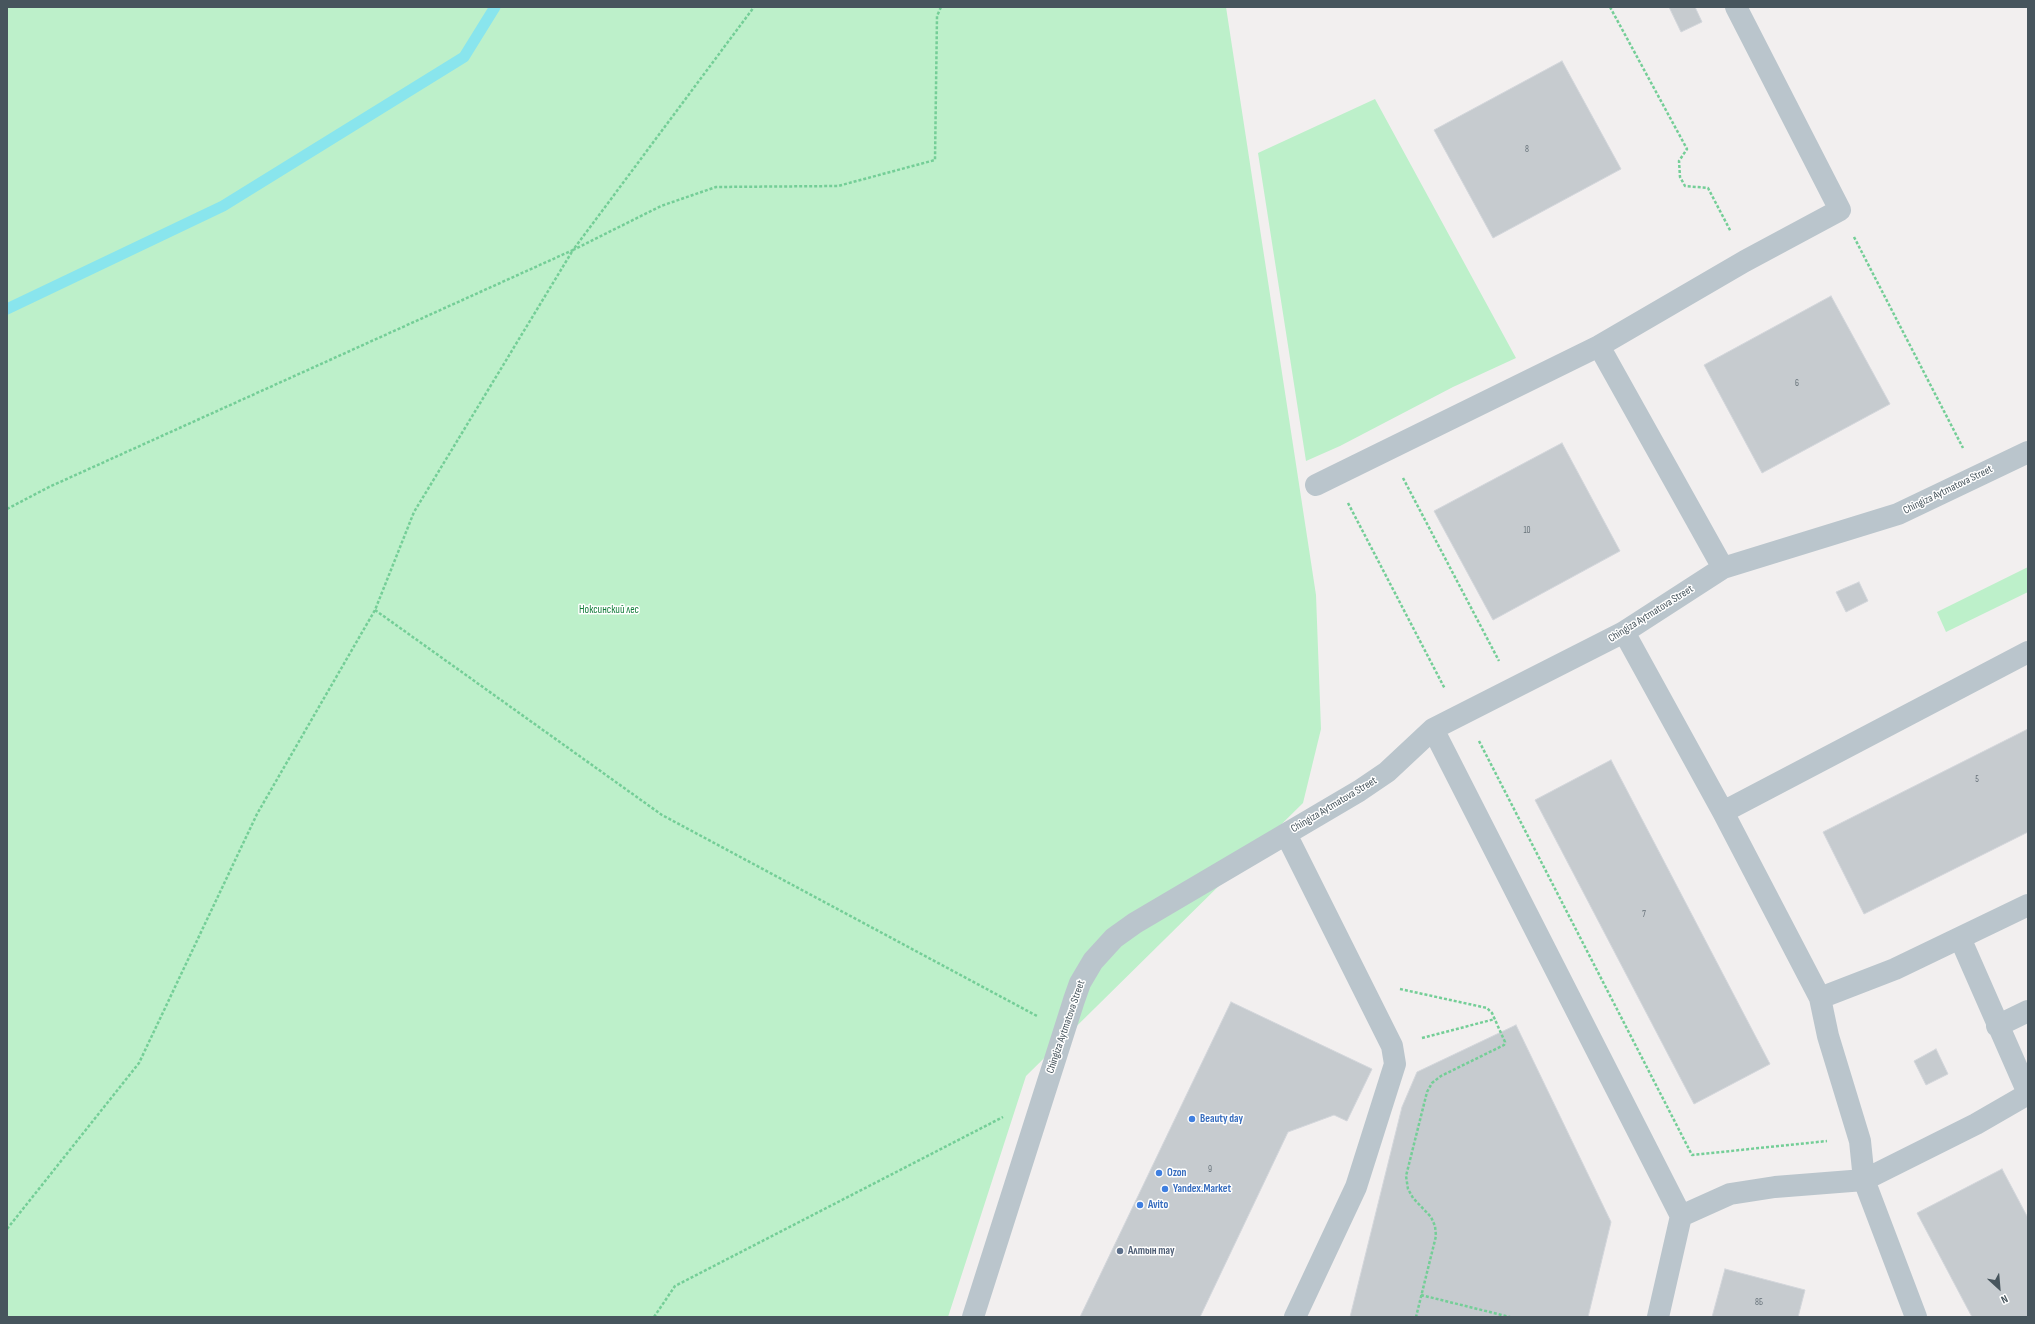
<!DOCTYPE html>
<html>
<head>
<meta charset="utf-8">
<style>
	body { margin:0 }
	#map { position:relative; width:2035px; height:1324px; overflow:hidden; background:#f2efef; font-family:"Sofia Sans Condensed",sans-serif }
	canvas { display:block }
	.frame { position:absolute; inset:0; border:8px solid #47555d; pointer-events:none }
	.north { position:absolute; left:1979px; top:1268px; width:40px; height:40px; -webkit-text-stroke:3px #fff; paint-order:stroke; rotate:154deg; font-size:11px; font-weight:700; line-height:16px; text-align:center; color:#47555d }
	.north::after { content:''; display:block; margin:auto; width:14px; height:18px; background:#47555d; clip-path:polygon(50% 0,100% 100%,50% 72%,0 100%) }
</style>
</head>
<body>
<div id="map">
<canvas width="2035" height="1324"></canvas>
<div class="frame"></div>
<div class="north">N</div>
</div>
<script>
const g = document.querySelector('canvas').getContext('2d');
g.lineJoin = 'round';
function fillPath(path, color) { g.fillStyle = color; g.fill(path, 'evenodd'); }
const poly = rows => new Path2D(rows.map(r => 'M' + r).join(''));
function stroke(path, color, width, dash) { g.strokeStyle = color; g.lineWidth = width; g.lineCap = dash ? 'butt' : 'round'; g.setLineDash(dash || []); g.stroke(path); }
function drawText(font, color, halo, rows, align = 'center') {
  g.font = font + ' "Sofia Sans Condensed",sans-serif'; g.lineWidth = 3; g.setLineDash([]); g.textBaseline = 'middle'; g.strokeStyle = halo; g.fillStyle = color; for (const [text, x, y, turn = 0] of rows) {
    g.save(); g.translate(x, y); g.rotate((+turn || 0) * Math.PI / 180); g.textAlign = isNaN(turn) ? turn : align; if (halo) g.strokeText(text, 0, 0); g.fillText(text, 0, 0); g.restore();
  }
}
fillPath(poly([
	[7,7,1226,7,1316,595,1321,729,1303,803,1026,1076,948,1317,7,1317],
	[1375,99,1516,358,1453,387,1340,446,1306,461,1258,153],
	[2028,567,2028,592,1946,632,1937,612]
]), '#bdf0ca');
stroke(poly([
	[7,309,223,206,464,57,495,7]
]), '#89e5ed', 11);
const building = poly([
	[1669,7,1695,7,1702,22,1681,32,1669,7],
	[1562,61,1621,169,1493,238,1434,130,1562,61],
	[1831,296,1890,404,1762,473,1704,365,1831,296],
	[1562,443,1620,551,1493,620,1434,511,1562,443],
	[1859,582,1868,601,1846,612,1836,592,1859,582],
	[2028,729,2028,832,1864,914,1823,832,2028,729],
	[1611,760,1770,1064,1694,1104,1535,800,1611,760],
	[1231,1002,1372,1069,1347,1121,1334,1115,1288,1132,1200,1317,1080,1317,1231,1002],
	[1516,1025,1611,1222,1588,1317,1350,1317,1402,1107,1417,1072,1516,1025],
	[1936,1049,1948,1074,1926,1085,1914,1061,1936,1049],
	[2002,1169,2028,1218,2028,1317,1972,1317,1917,1213,2002,1169],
	[1725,1269,1805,1290,1798,1317,1712,1317,1725,1269]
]);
fillPath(building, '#c6cbcf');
stroke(building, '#d3d6db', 1);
stroke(poly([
	[1610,7,1687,149,1679,161,1680,177,1685,186,1708,188,1731,232],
	[1854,237,1963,448],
	[1403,478,1499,661],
	[1348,503,1445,689],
	[7,509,49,487,573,250,754,7],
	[375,610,662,815,1037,1016],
	[1479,741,1692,1155,1827,1141],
	[1400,989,1487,1008,1492,1013,1505,1042,1504,1045,1441,1076,1432,1083,1427,1092,1406,1176,1408,1189,1413,1198,1431,1217,1435,1226,1436,1236,1416,1317],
	[1422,1038,1495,1019],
	[7,1229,139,1063,257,814,375,610,414,512,573,250,661,206,716,187,838,186,935,160,937,16,941,7],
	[1421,1295,1510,1317],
	[654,1317,675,1286,1003,1117]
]), '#74ce97', 2.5, [3, 2]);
stroke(poly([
	[1599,346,1723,568],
	[1316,485,1599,346,1745,261,1840,210,1736,7],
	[1624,632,1723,812,1820,998,1895,969,2028,905],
	[1433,729,1681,1216,1658,1317],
	[1723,812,2028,652],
	[1286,834,1392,1046,1395,1064,1356,1187,1295,1317],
	[1960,938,2028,1093],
	[1997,1026,2028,1011],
	[1681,1216,1730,1194,1775,1187,1864,1180,1860,1141,1828,1036,1820,998],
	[973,1317,1074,1000,1080,983,1093,961,1114,938,1135,923,1359,791,1387,772,1433,729,1624,632,1723,568,1898,514,2028,452],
	[1916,1317,1864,1180,1976,1124,2028,1094]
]), '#bac5cc', 22);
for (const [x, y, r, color] of [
	[1192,1119,4,"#3f7fe0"],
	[1159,1173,4,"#3f7fe0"],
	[1165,1189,4,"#3f7fe0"],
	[1140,1205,4,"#3f7fe0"],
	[1120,1251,4,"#5c6f8a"]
]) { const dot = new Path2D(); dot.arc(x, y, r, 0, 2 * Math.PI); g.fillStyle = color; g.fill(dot); stroke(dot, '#fff', 1.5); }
drawText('9px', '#67727a', null, [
	["8",1527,150],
	["6",1797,384],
	["10",1527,531],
	["5",1977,780],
	["7",1644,915],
	["9",1210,1170],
	["8Б",1759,1303]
]);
drawText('11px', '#47555d', '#fff', [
	["Chingiza Aytmatova Street",1948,490,-26],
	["Chingiza Aytmatova Street",1651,614,-32],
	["Chingiza Aytmatova Street",1334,805,-31],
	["Chingiza Aytmatova Street",1066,1027,-71]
]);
drawText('11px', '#167f3d', '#fff', [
	["Ноксинский лес",609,610]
]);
drawText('bold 11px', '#366cbe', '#fff', [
	["Beauty day",1200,1119],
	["Ozon",1167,1173],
	["Yandex.Market",1173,1189],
	["Avito",1148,1205]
], 'left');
drawText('bold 11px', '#4e5e75', '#fff', [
	["Алтын тау",1128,1251]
], 'left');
</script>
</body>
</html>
